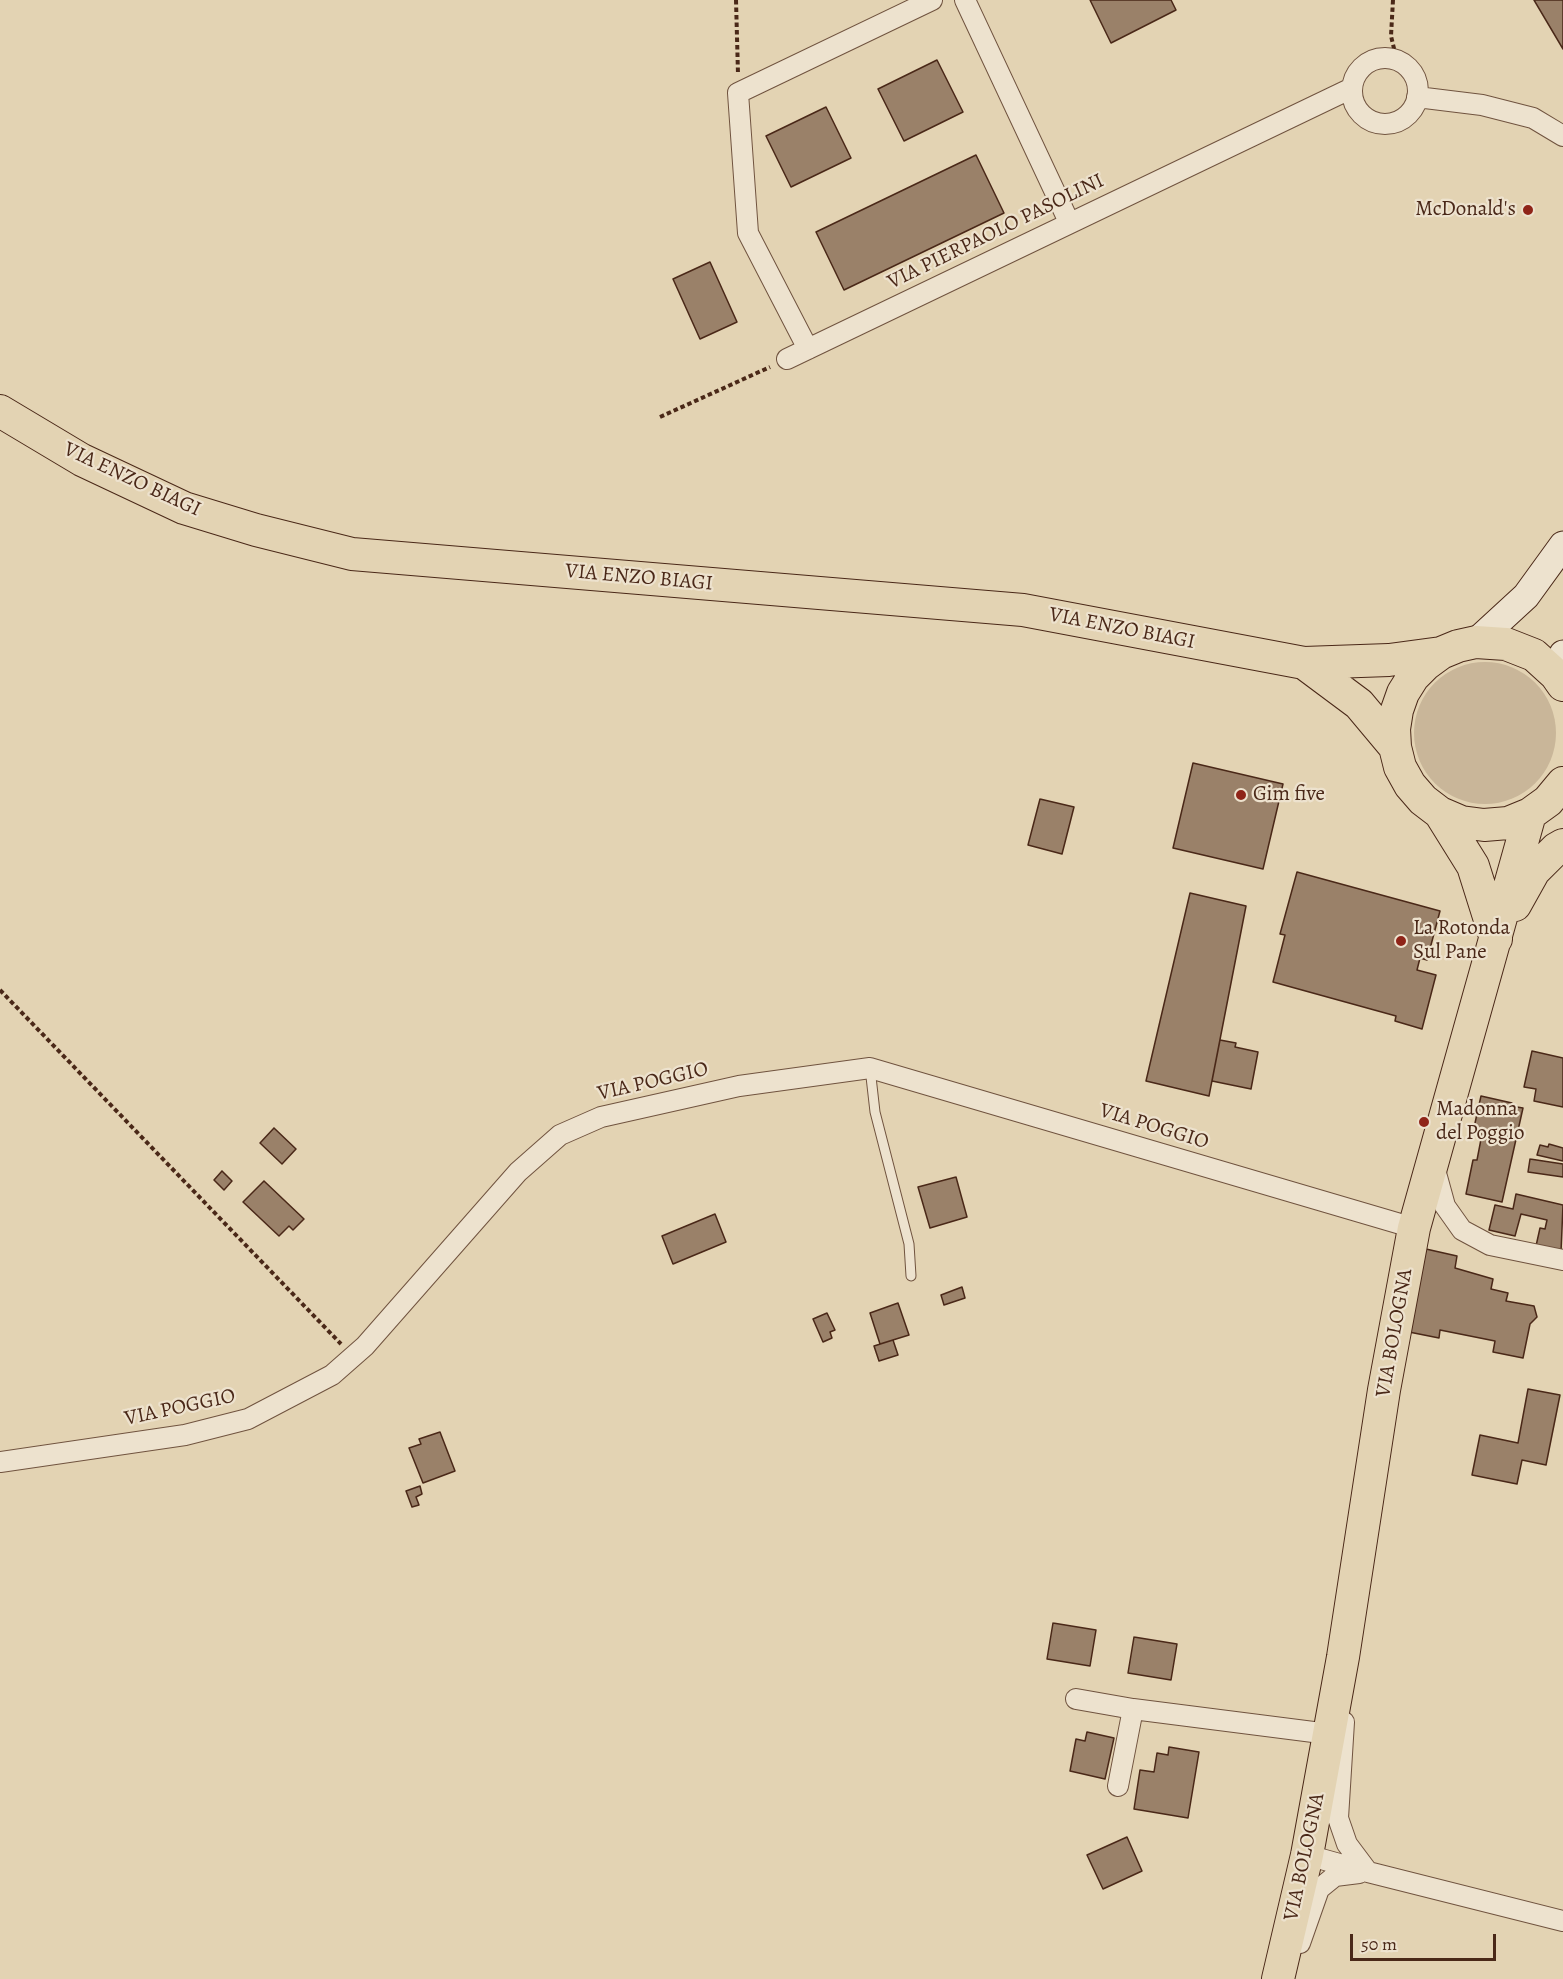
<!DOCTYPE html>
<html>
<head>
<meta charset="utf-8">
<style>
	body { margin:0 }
	#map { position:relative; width:1563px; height:1979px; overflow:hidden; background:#e3d3b3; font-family:Alegreya,serif }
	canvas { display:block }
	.scale { position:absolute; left:1350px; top:1934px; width:146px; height:27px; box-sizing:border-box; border:3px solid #4a2818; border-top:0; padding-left:8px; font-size:18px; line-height:21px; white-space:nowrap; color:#4a2818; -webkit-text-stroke:4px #ede2ce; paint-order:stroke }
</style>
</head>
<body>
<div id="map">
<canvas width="1563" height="1979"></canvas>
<div class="scale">50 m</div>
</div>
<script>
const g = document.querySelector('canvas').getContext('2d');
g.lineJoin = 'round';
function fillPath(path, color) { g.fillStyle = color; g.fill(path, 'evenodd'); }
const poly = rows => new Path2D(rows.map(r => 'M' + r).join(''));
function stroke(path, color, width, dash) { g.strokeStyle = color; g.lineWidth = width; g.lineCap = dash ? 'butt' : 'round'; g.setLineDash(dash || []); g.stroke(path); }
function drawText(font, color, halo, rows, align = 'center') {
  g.font = font + ' Alegreya,serif'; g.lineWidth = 4.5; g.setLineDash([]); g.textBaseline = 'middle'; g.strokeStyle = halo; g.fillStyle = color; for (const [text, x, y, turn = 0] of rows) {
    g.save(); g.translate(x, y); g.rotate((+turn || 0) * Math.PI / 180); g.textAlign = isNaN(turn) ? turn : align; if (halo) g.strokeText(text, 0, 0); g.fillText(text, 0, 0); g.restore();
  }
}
fillPath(poly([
	'1414 733a71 71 0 1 1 142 0a71 71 0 1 1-142 0Z'
]), '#c9b699');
const building = poly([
	[1090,0,1171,0,1176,10,1111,43,1090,0],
	[1534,0,1563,0,1563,49,1534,0],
	[937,60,963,112,904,141,878,89,937,60],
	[826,107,851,158,791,187,766,136,826,107],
	[976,155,1004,213,844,290,816,232,976,155],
	[710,262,737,322,700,339,673,279,710,262],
	[1193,763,1283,784,1263,869,1173,848,1193,763],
	[1040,799,1074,807,1062,854,1028,845,1040,799],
	[1297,872,1440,911,1427,960,1420,958,1417,970,1436,975,1422,1029,1395,1021,1396,1016,1273,982,1285,935,1280,934,1297,872],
	[1190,893,1246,906,1209,1096,1146,1081,1190,893],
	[1220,1040,1236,1043,1235,1047,1258,1052,1251,1089,1212,1081,1220,1040],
	[1532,1051,1563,1058,1563,1107,1534,1101,1536,1089,1524,1087,1532,1051],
	[1481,1096,1512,1103,1511,1106,1523,1108,1502,1202,1466,1194,1473,1160,1477,1160,1482,1134,1473,1132,1481,1096],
	[274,1128,296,1149,282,1164,260,1143,274,1128],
	[1549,1144,1563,1148,1563,1161,1537,1155,1540,1145,1548,1147,1549,1144],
	[1530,1159,1563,1164,1563,1177,1528,1172,1530,1159],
	[222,1171,232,1181,224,1190,214,1180,222,1171],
	[956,1177,967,1217,930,1228,918,1187,956,1177],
	[264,1181,304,1219,293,1230,289,1226,279,1236,243,1202,264,1181],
	[1516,1194,1563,1205,1561,1252,1536,1246,1540,1228,1545,1229,1547,1220,1521,1214,1515,1236,1489,1230,1495,1205,1513,1209,1516,1194],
	[715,1214,726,1242,673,1264,662,1236,715,1214],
	[1426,1249,1457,1256,1455,1268,1493,1279,1491,1289,1508,1293,1506,1301,1534,1306,1537,1317,1530,1324,1523,1358,1493,1352,1495,1341,1440,1330,1439,1338,1409,1332,1426,1249],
	[962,1287,965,1298,944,1305,941,1295,962,1287],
	[898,1303,909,1335,880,1344,870,1313,898,1303],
	[827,1313,835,1330,830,1332,832,1338,823,1342,813,1319,827,1313],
	[893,1340,898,1355,879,1361,874,1346,893,1340],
	[1528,1389,1560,1395,1546,1465,1522,1460,1517,1484,1472,1475,1480,1435,1518,1443,1528,1389],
	[440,1432,455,1471,423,1483,409,1448,421,1444,419,1439,440,1432],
	[420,1486,422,1494,416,1497,419,1505,412,1507,406,1491,420,1486],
	[1053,1623,1096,1630,1090,1666,1047,1659,1053,1623],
	[1134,1637,1177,1644,1171,1680,1128,1673,1134,1637],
	[1087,1732,1114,1738,1105,1779,1070,1771,1076,1739,1085,1741,1087,1732],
	[1169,1747,1199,1752,1188,1818,1134,1809,1140,1770,1154,1772,1157,1753,1168,1755,1169,1747],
	[1127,1837,1142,1871,1103,1889,1087,1855,1127,1837]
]);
fillPath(building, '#9a8169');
stroke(building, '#4a2818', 1.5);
const service = poly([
	[870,1068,875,1112,909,1244,911,1276]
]);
const minor = poly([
	[965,0,1069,222],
	'1352 91a33 33 0 1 1 66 0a33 33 0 1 1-66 0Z',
	[1417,97,1482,105,1533,118,1563,136],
	[808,349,748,233,738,93,932,0],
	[787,359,1352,88],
	[1434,1166,1445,1206,1462,1230,1490,1245,1563,1260],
	[0,1462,185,1435,248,1419,332,1375,365,1346,518,1172,560,1135,601,1117,739,1086,870,1068,1414,1228],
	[1076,1699,1133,1709,1329,1734],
	[1344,1722,1338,1818,1347,1844,1368,1872],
	[1118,1786,1133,1709],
	[1307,1855,1368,1872,1563,1921],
	[1300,1943,1319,1889,1335,1876,1359,1873]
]);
const secondary = poly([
	[1476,642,1526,596,1563,545],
	[1556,675,1563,654]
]);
const primary = poly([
	[0,411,82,460,184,508,256,530,352,554,1023,610,1304,663,1389,660,1441,653],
	[1304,663,1359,704,1395,747],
	[1563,685,1556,675,1534,655,1506,644,1476,642,1458,646,1441,653,1426,664,1413,677,1403,693,1397,710,1394,729,1395,747,1400,767,1410,785,1423,800,1440,813,1461,822,1484,825,1508,823,1530,814,1548,801,1563,783],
	[1440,813,1473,866,1496,939],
	[1515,905,1534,871,1556,849,1563,845],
	[1278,1979,1307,1855,1343,1657,1384,1390,1414,1228,1530,814]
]);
stroke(service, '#70533f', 11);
stroke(minor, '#70533f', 22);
stroke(secondary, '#4a2818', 29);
stroke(primary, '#4a2818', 34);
stroke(poly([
	[736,0,738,74],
	[1393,0,1391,36,1397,61],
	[660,417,770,367],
	[0,990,341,1344]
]), '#4a2818', 4, [4.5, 3]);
stroke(service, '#ede2ce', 9);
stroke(minor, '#ede2ce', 20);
stroke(secondary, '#ede2ce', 27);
stroke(primary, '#e3d3b3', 32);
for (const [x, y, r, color] of [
	[1528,210,6,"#8f2418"],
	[1241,795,6,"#8f2418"],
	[1401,941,6,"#8f2418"],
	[1424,1122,6,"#8f2418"]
]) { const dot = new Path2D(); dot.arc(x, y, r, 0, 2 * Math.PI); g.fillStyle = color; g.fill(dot); stroke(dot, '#ede2ce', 2); }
drawText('21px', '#4a2818', '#ede2ce', [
	["McDonald's",1516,210,"right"],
	["Gim five",1253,795],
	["La Rotonda",1413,929],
	["Sul Pane",1413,953],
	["Madonna",1436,1110],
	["del Poggio",1436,1134]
], 'left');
drawText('21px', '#4a2818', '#ede2ce', [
	["VIA PIERPAOLO PASOLINI",996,232,-26],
	["VIA ENZO BIAGI",132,480,25],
	["VIA ENZO BIAGI",639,578,5],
	["VIA ENZO BIAGI",1122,629,11],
	["VIA POGGIO",653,1082,-13],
	["VIA POGGIO",1154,1127,17],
	["VIA BOLOGNA",1395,1333,-80],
	["VIA POGGIO",180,1408,-12],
	["VIA BOLOGNA",1305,1857,-78]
]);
</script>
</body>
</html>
